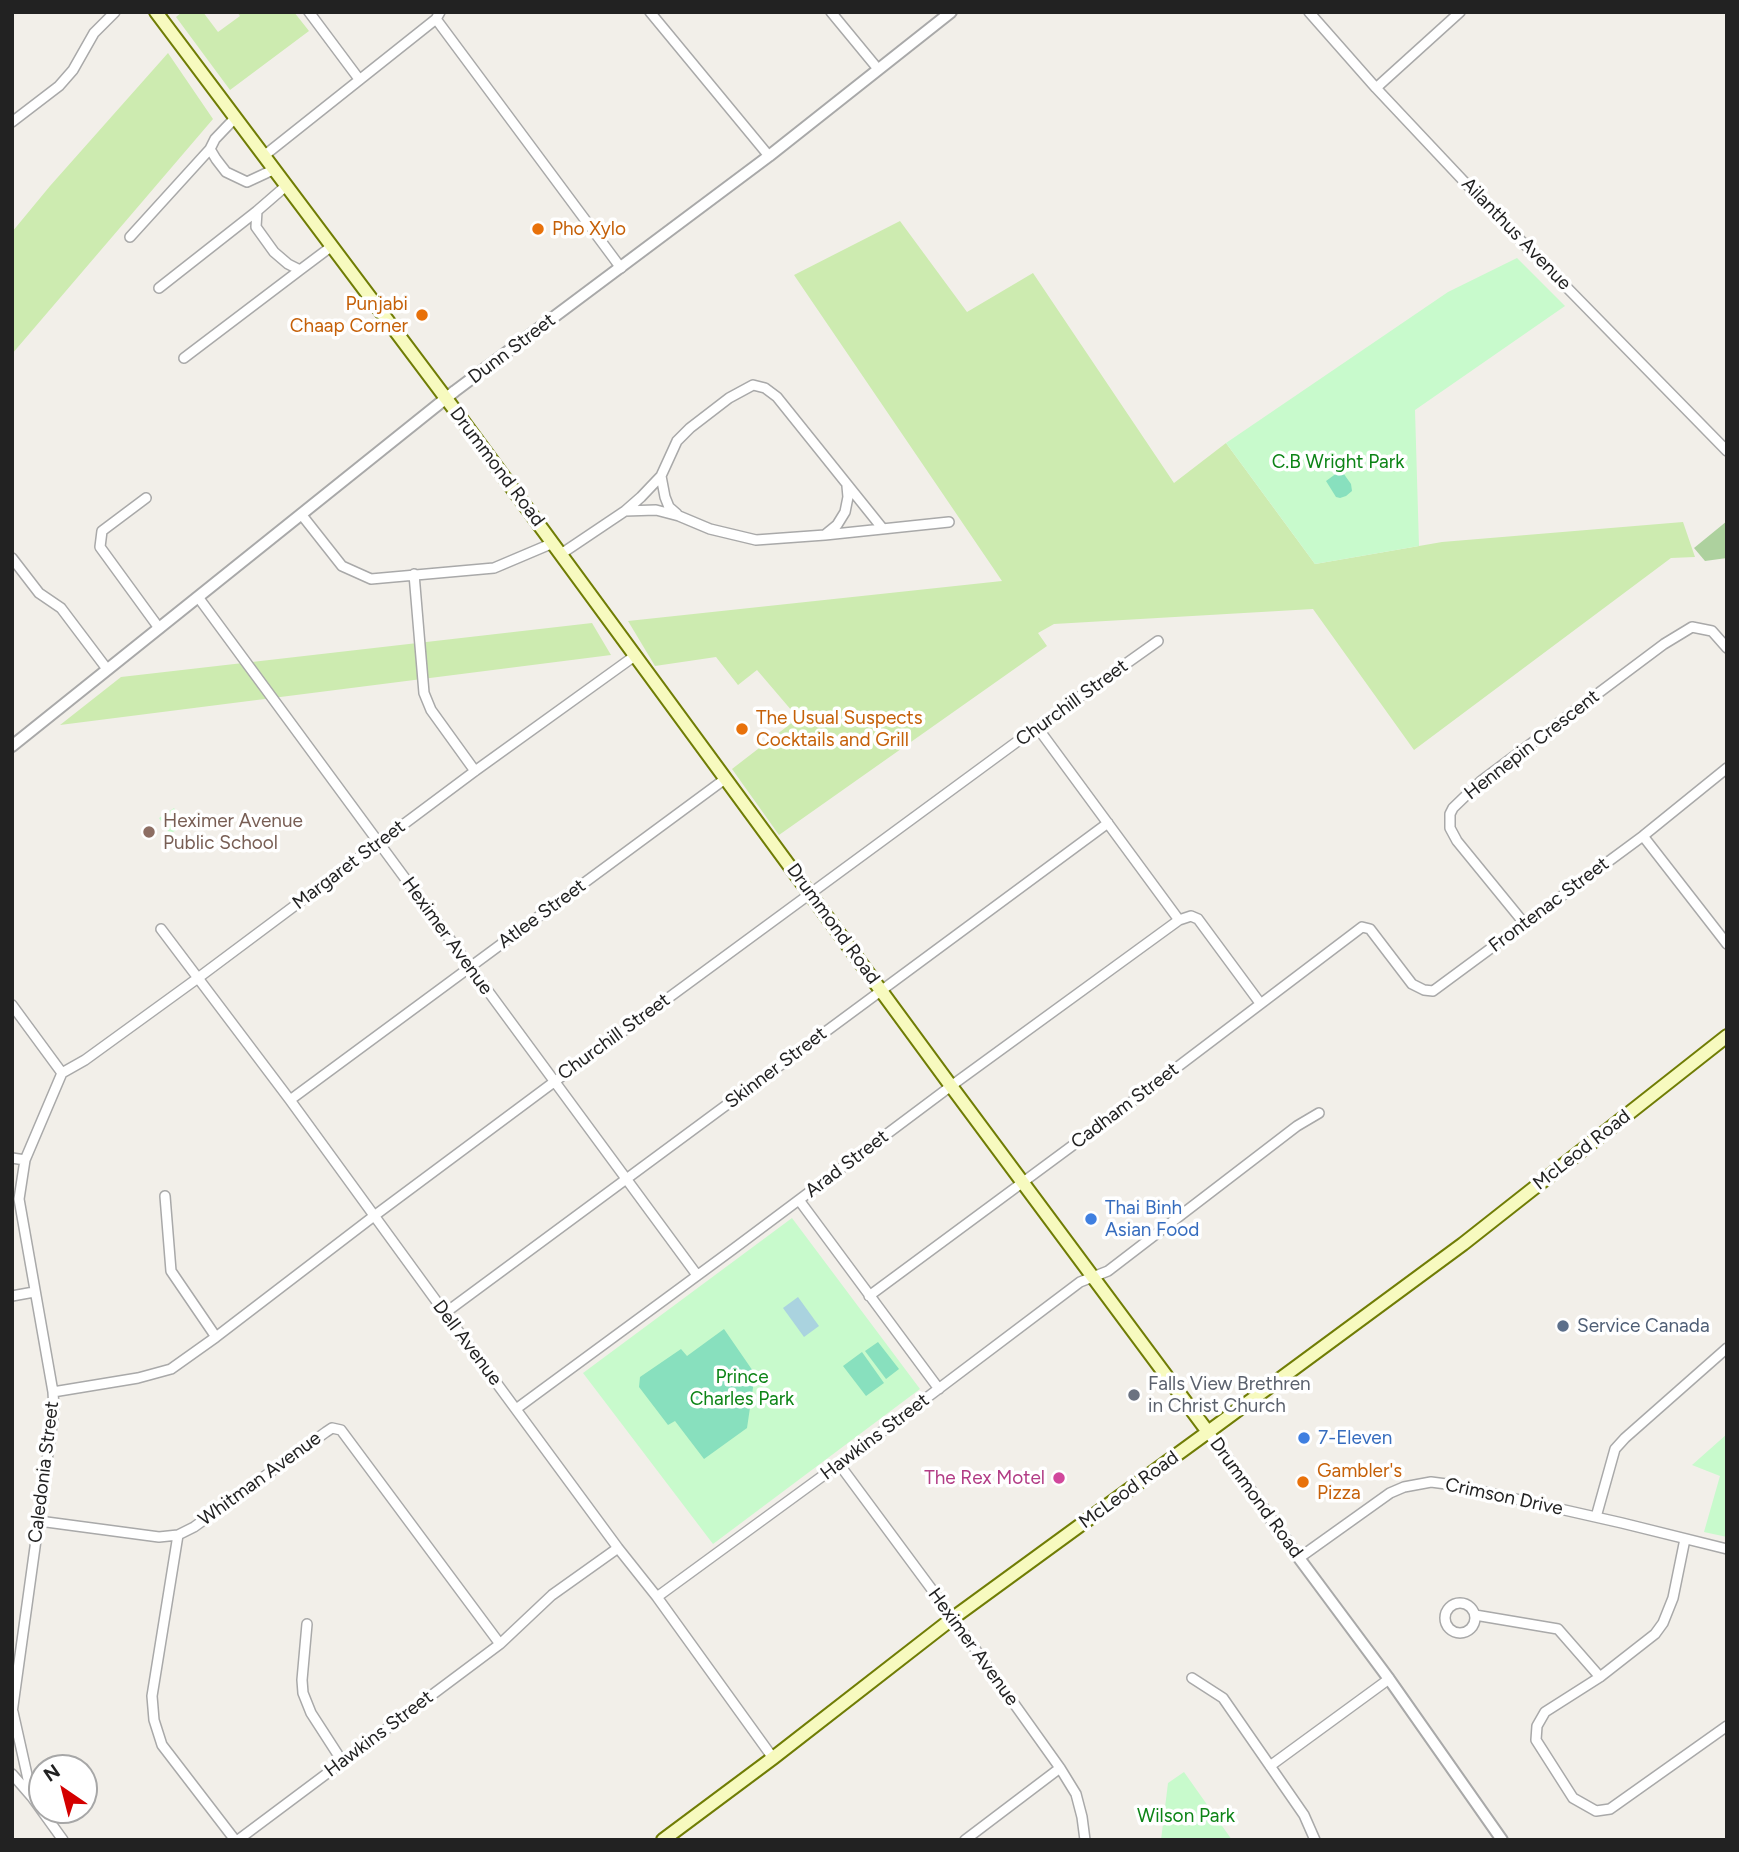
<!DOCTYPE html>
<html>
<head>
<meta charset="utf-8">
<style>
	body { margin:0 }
	#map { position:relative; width:1739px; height:1852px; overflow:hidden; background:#f2efe9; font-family:Figtree,sans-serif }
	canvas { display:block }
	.frame { position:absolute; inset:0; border:14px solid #222; pointer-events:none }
	.north { position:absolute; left:28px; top:1754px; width:70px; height:70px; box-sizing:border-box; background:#fff; border:2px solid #a7a7a7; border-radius:50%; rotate:325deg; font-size:19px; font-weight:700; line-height:28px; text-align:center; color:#222 }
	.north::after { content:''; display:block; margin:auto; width:24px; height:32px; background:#d40000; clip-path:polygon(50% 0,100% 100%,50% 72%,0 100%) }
</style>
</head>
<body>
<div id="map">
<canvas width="1739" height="1852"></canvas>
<div class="frame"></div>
<div class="north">N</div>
</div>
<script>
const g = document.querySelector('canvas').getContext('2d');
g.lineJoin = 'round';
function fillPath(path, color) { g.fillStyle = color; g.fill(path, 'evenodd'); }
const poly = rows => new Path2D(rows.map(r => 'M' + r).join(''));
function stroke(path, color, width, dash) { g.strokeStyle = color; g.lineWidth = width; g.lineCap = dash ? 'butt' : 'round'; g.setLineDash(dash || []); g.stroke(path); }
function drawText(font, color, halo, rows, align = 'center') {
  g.font = font + ' Figtree,sans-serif'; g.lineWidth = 7; g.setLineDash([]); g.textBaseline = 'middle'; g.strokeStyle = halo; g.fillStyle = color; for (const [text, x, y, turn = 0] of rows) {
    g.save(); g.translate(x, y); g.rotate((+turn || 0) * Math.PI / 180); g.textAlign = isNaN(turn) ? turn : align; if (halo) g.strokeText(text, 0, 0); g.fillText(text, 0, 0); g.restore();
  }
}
fillPath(poly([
	[182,12,203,12,218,32,240,16,237,12,294,12,309,31,230,90,176,17],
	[168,53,213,119,12,354,12,232,50,186],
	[900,221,967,312,1033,273,1174,483,1226,443,1315,564,1442,542,1683,522,1695,557,1671,558,1414,750,1313,609,1054,624,1038,633,1047,646,779,835,732,769,798,718,757,670,738,685,716,657,655,666,628,621,1002,581,794,275],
	[592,623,611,655,60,725,121,677]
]), '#cdebb0');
fillPath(poly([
	[1727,521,1727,558,1705,561,1694,548]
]), '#add19e');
fillPath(poly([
	[1517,258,1565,306,1415,410,1419,546,1315,564,1226,443,1448,292],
	[174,808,185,824,170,834,159,818],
	[792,1218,920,1389,713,1544,583,1373],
	[1727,1434,1727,1537,1704,1532,1720,1476,1692,1465],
	[1184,1772,1232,1840,1161,1840,1168,1783]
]), '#c8facc');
fillPath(poly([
	[1341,470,1351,484,1352,491,1346,496,1340,498,1336,497,1326,481],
	[724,1329,755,1374,747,1428,704,1459,675,1421,668,1425,639,1387,640,1377,681,1349,687,1356],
	[878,1342,899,1369,886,1379,865,1351],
	[862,1352,884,1383,866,1396,843,1366]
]), '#88e0be');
fillPath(poly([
	[798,1297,819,1326,804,1337,783,1308]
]), '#aad3df');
const minor = poly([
	[309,12,359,79],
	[650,12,769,156],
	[831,12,878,69],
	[1309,12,1376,88,1489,208,1727,451],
	[436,19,621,268],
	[1376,88,1460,12],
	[236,117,215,139,210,149,216,159,226,172,247,182,275,169],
	[12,122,59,86,73,70,94,33,115,12],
	[265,155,436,19,440,12],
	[287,185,257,211,256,227,274,252,288,264,300,270,332,246],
	[130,237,210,149],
	[159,288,257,211],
	[184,358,300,270],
	[661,476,665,497,669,507,677,514],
	[146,498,102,531,100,547,159,628],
	[625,511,656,510,679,516,710,529,756,540,825,535,949,522],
	[301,514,342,566,371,579,494,568,553,543],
	[826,534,837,525,845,512,848,497,847,486],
	[561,554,625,511,641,497,661,476,677,441,690,428,729,398,753,385,765,388,777,397,883,529],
	[12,558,39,593,61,608,107,669],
	[414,574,424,693,431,710,475,771],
	[198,597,697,1275],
	[1037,727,1179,920],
	[1643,836,1727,944],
	[1524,923,1457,841,1450,828,1450,814,1453,808,1481,781,1664,644,1692,627,1712,631,1727,648],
	[161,929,290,1100,445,1313,618,1548,657,1597,773,1758],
	[12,1005,62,1073],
	[62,1073,85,1060,198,978,475,771,636,655],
	[290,1100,725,779],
	[12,1158,25,1160],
	[165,1196,171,1271,216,1337],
	[799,1200,939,1389],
	[12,1296,34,1292],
	[869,1296,1126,1106,1362,927,1370,929,1412,984,1424,990,1433,991,1643,836,1727,768],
	[445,1313,1108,823],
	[53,1392,138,1378,171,1369,216,1337,374,1216,554,1082,1037,727,1158,641],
	[516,1409,732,1250,951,1086,1179,920,1191,916,1198,919,1260,1003],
	[839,1464,953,1618,1060,1768,1076,1794,1082,1817,1085,1840],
	[1596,1517,1615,1449,1625,1438,1727,1348],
	[39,1521,159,1537,178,1535,194,1527,326,1432,332,1428,341,1430,500,1644],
	[178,1535,152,1696,154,1720,162,1745,235,1840],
	[1685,1539,1673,1598,1663,1623,1655,1634,1600,1677,1545,1712,1537,1726,1536,1740,1573,1798,1596,1811,1610,1809,1727,1726],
	[1299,1558,1390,1493,1404,1487,1431,1482,1454,1485,1622,1523,1727,1549],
	[657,1597,839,1464,1080,1282,1108,1271,1297,1126,1319,1113],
	'1445 1618a15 15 0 1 1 30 0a15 15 0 1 1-30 0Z',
	[1475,1615,1558,1629,1600,1677],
	[307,1624,302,1680,303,1693,311,1713,342,1761],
	[1192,1678,1223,1698,1304,1815,1315,1840],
	[13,1712,32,1797],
	[12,1713,54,1410,53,1392,19,1199,25,1160,62,1073],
	[1270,1766,1389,1679],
	[12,1774,32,1797,63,1840],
	[238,1840,500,1644,552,1595,618,1548],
	[965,1840,1060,1768]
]);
const tertiary = poly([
	[12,746,455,391,769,156,951,12],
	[1208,1432,1299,1558,1389,1679,1502,1840]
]);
const secondary = poly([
	[156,12,457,413,951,1086,1208,1432],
	[663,1840,773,1758,953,1618,1208,1432,1463,1244,1727,1036]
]);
stroke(minor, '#a9a9a9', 12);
stroke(tertiary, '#a9a9a9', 14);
stroke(secondary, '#707d05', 16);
stroke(minor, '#fff', 9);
stroke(tertiary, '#fff', 10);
stroke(secondary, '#f7fabf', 12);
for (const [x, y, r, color] of [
	[538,229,7,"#e8710a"],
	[422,315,7,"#e8710a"],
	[742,729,7,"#e8710a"],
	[149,832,7,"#8d6e63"],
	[1091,1219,7,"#3f7fe0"],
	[1563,1326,7,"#5c6f8a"],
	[1134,1395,7,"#6b7280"],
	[1304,1438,7,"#3f7fe0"],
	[1059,1478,7,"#d1479c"],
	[1303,1482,7,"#e8710a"]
]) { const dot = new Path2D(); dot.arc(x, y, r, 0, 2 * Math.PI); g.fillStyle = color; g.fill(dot); stroke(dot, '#fff', 2.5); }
drawText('19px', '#c56008', '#fff', [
	["Pho Xylo",552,229],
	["Punjabi",408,304,"right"],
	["Chaap Corner",408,326,"right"],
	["The Usual Suspects",756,718],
	["Cocktails and Grill",756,740],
	["Gambler's",1317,1471],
	["Pizza",1317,1493]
], 'left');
drawText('19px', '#222', '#fff', [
	["Ailanthus Avenue",1516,234,46],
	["Dunn Street",512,349,-37],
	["Drummond Road",497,467,53],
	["Churchill Street",1072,703,-36],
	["Hennepin Crescent",1532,745,-38],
	["Margaret Street",349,865,-37],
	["Frontenac Street",1549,905,-37],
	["Atlee Street",542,914,-36],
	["Drummond Road",833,924,54],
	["Heximer Avenue",447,936,54],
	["Churchill Street",614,1037,-36],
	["Skinner Street",776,1068,-37],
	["Cadham Street",1125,1106,-37],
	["McLeod Road",1582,1150,-38],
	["Arad Street",847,1164,-37],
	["Dell Avenue",467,1343,53],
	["Hawkins Street",875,1437,-37],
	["Caledonia Street",44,1472,-83],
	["Whitman Avenue",260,1479,-36],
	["McLeod Road",1129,1490,-36],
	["Crimson Drive",1504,1497,12],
	["Drummond Road",1256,1498,54],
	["Heximer Avenue",973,1647,54],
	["Hawkins Street",379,1734,-37]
]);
drawText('19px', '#0c8416', '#fff', [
	["C.B Wright Park",1338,462],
	["Prince",742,1377],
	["Charles Park",742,1399],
	["Wilson Park",1186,1816]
]);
drawText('19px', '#785e54', '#fff', [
	["Heximer Avenue",163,821],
	["Public School",163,843]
], 'left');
drawText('19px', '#366cbe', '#fff', [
	["Thai Binh",1105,1208],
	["Asian Food",1105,1230],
	["7-Eleven",1318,1438]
], 'left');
drawText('19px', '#4e5e75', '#fff', [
	["Service Canada",1577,1326]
], 'left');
drawText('19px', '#5b616d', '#fff', [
	["Falls View Brethren",1148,1384],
	["in Christ Church",1148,1406]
], 'left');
drawText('19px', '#b23c85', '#fff', [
	["The Rex Motel",1045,1478]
], 'right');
</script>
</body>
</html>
